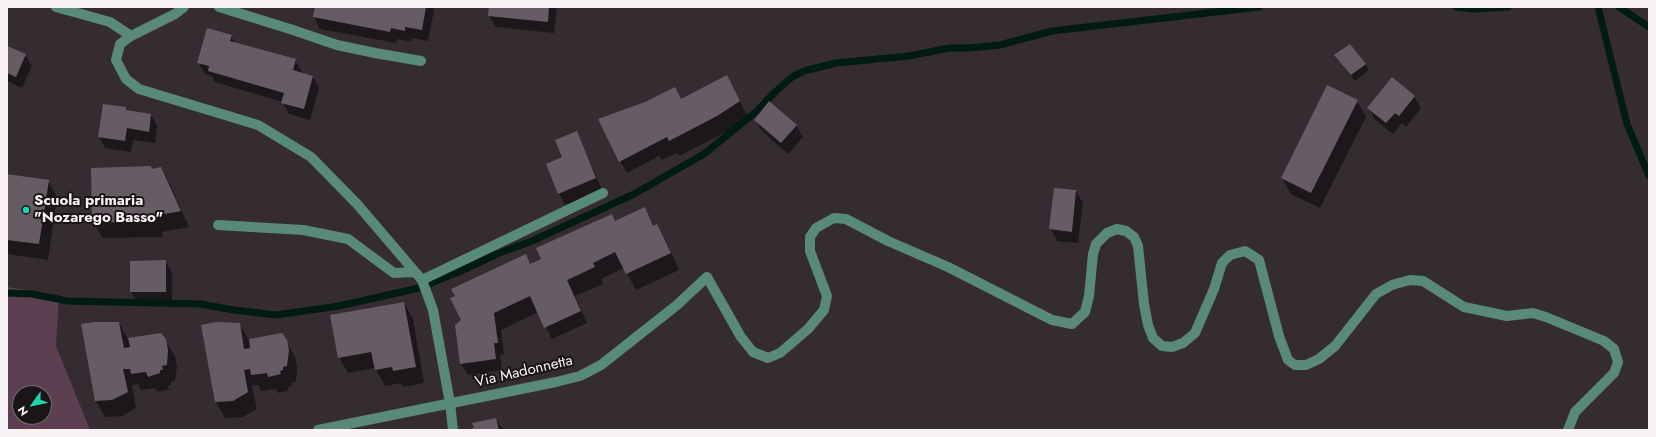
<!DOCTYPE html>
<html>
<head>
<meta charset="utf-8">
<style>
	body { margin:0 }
	#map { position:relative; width:1656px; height:437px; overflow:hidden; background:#352c32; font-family:Jost,sans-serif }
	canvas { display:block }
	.frame { position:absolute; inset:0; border:8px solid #f9f3f6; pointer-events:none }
	.north { position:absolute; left:12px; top:385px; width:40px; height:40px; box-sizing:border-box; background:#1a1618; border:1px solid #736e71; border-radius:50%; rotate:237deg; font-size:11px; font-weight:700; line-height:16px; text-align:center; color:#f9f3f6 }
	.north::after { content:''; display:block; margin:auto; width:14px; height:18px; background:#1ed5b1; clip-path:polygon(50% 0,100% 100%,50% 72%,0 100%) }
</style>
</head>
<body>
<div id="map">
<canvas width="1656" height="437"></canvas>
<div class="frame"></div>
<div class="north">N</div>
</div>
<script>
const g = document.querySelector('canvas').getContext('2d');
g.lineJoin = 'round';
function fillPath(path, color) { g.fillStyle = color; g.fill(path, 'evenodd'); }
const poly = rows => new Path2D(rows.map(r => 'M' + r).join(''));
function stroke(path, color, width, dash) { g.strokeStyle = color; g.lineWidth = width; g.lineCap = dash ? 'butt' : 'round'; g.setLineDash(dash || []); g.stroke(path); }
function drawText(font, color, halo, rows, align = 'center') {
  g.font = font + ' Jost,sans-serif'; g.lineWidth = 4; g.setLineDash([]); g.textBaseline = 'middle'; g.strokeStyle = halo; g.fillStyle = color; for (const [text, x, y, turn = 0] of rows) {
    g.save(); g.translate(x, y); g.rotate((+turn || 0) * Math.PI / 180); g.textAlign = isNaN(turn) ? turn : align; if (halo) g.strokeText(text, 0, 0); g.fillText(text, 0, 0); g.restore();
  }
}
fillPath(poly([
	[7,287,59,296,56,346,90,430,7,430],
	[20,393,44,393,44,417,20,417]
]), '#5c3f51');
fillPath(poly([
	[316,7,433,7,434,10,428,41,412,38,411,42,397,39,396,43,320,29,314,17],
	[490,7,557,7,554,33,496,27,489,16],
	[231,36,235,43,295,60,302,72,302,74,313,77,319,88,310,120,289,114,283,102,215,82,212,76,205,74,198,62],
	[7,47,25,55,32,66,22,88,7,81],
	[1335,55,1365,64,1369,70,1355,81],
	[735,92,748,117,726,132,679,156,677,153,662,160,659,156,627,173,620,161,681,100],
	[1414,96,1421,108,1406,127,1402,123,1393,134,1375,120,1369,108],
	[1357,101,1366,117,1320,208,1291,194,1282,178],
	[126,108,128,112,151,115,157,126,155,143,133,140,131,152,105,148,99,137],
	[755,120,796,125,803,137,788,154,762,131],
	[577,133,602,190,565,205,559,194,564,158],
	[161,168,170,184,189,227,162,232,163,237,103,238,93,222,153,170],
	[7,175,48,181,57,197,48,260,7,254],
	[1076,191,1083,203,1078,243,1057,241,1051,229],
	[644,209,654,227,657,226,666,241,679,270,636,290,624,268,601,279,603,284,575,296,587,323,552,339,538,312,501,330,504,354,500,355,502,370,468,375,461,364,525,256,531,265],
	[165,261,172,273,172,303,138,303,131,292],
	[404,303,413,319,424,383,403,387,401,383,385,386,375,368,348,373,339,357],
	[119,323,128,339,161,334,175,356,177,366,175,381,171,382,171,385,168,386,169,389,158,392,155,388,141,390,138,384,132,385,136,408,122,416,105,417,96,401],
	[239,324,249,340,282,334,295,357,297,367,296,382,291,382,292,386,288,387,289,390,278,393,276,389,261,391,258,385,252,386,257,409,242,417,225,418,216,402],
	[496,419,503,430,468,430,475,429]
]), '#0007');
stroke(poly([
	[1456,7,1474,9,1508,7],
	[1598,7,1627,124,1649,176],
	[1619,7,1649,27],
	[7,293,32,294,68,301,200,304,234,310,276,315,339,306,419,288,461,271,497,254,532,241,634,194,704,154,757,111,774,93,792,77,804,71,836,63,909,56,949,48,969,48,1000,45,1052,31,1259,7]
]), '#001b14', 7);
fillPath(poly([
	[315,7,426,7,422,30,405,27,405,31,391,28,390,32,313,17],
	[489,7,549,7,548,22,488,16],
	[207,28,232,35,230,41,296,59,293,70,313,76,304,109,281,103,284,93,208,71,209,66,197,63],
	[1350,44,1366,64,1351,75,1334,55],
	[7,46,26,54,16,77,7,73],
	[727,75,740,101,717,116,669,141,667,137,619,162,598,119,645,102,675,87,681,99],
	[1392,77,1415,96,1399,116,1395,113,1386,123,1367,108],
	[1327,85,1358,100,1311,193,1281,178],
	[769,101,797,125,781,143,754,120],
	[103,104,126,107,126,110,151,114,149,132,127,128,125,141,98,137],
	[577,131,596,178,558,194,546,164,562,157,555,140],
	[151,166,152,169,161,167,181,211,154,216,154,221,92,223,91,168],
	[7,174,49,180,39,244,7,240],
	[1054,188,1076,190,1072,232,1049,229],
	[645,207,653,226,657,224,671,253,626,274,615,252,593,263,595,267,567,280,581,311,544,328,530,296,494,313,498,343,494,343,496,359,460,364,455,325,461,320,450,298,455,296,451,289,526,254,530,264,541,259,536,248,612,214,615,221],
	[166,260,166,292,130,292,130,261],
	[404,302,416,367,393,371,392,367,375,370,371,352,338,358,330,315],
	[95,322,119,322,124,348,130,347,128,338,161,333,166,339,168,350,167,365,162,366,163,370,160,370,160,373,148,377,146,372,131,374,130,369,123,369,128,392,112,400,95,401,81,324],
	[216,322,240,323,244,349,250,348,249,339,282,333,287,340,289,350,287,366,283,367,283,370,280,371,281,374,268,377,267,373,251,375,250,369,244,370,248,392,233,401,215,402,201,325],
	[496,418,499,430,466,430,474,428,472,423]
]), '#675c63');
stroke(poly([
	[56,7,110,22,131,36],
	[184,7,175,14,131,36,120,44,116,60,126,79,139,89,258,125,311,157,357,204,422,280,433,310,450,403,453,430],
	[219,7,290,29,337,45,375,53,421,61],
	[218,225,303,230,348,239,394,273,415,272],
	[422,280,603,193],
	[318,430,556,382,580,376,601,365,677,305,707,277,741,337,753,352,768,358,780,353,808,329,824,310,827,296,810,251,810,237,816,228,834,218,846,219,888,241,948,267,1052,320,1072,324,1085,312,1089,296,1093,254,1096,244,1107,233,1117,229,1126,231,1134,237,1138,246,1144,304,1148,325,1153,338,1162,346,1172,347,1183,343,1195,333,1214,289,1222,263,1230,255,1245,251,1259,260,1279,336,1288,360,1295,365,1306,365,1319,359,1335,346,1376,294,1392,285,1410,280,1423,281,1464,307,1507,316,1533,313,1546,317,1604,341,1614,349,1618,362,1614,373,1575,412,1568,430]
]), '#59897b', 10);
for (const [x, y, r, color] of [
	[26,210,4,"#1ed5b1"]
]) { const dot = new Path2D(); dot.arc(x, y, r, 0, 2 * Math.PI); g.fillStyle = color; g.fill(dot); stroke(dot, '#1a1618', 1.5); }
drawText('bold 15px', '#f9f3f6', '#1a1618', [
	["Scuola primaria",34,201],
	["\"Nozarego Basso\"",34,218]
], 'left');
drawText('15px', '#f9f3f6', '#1a1618', [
	["Via Madonnetta",524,372,-13]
]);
</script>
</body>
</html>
